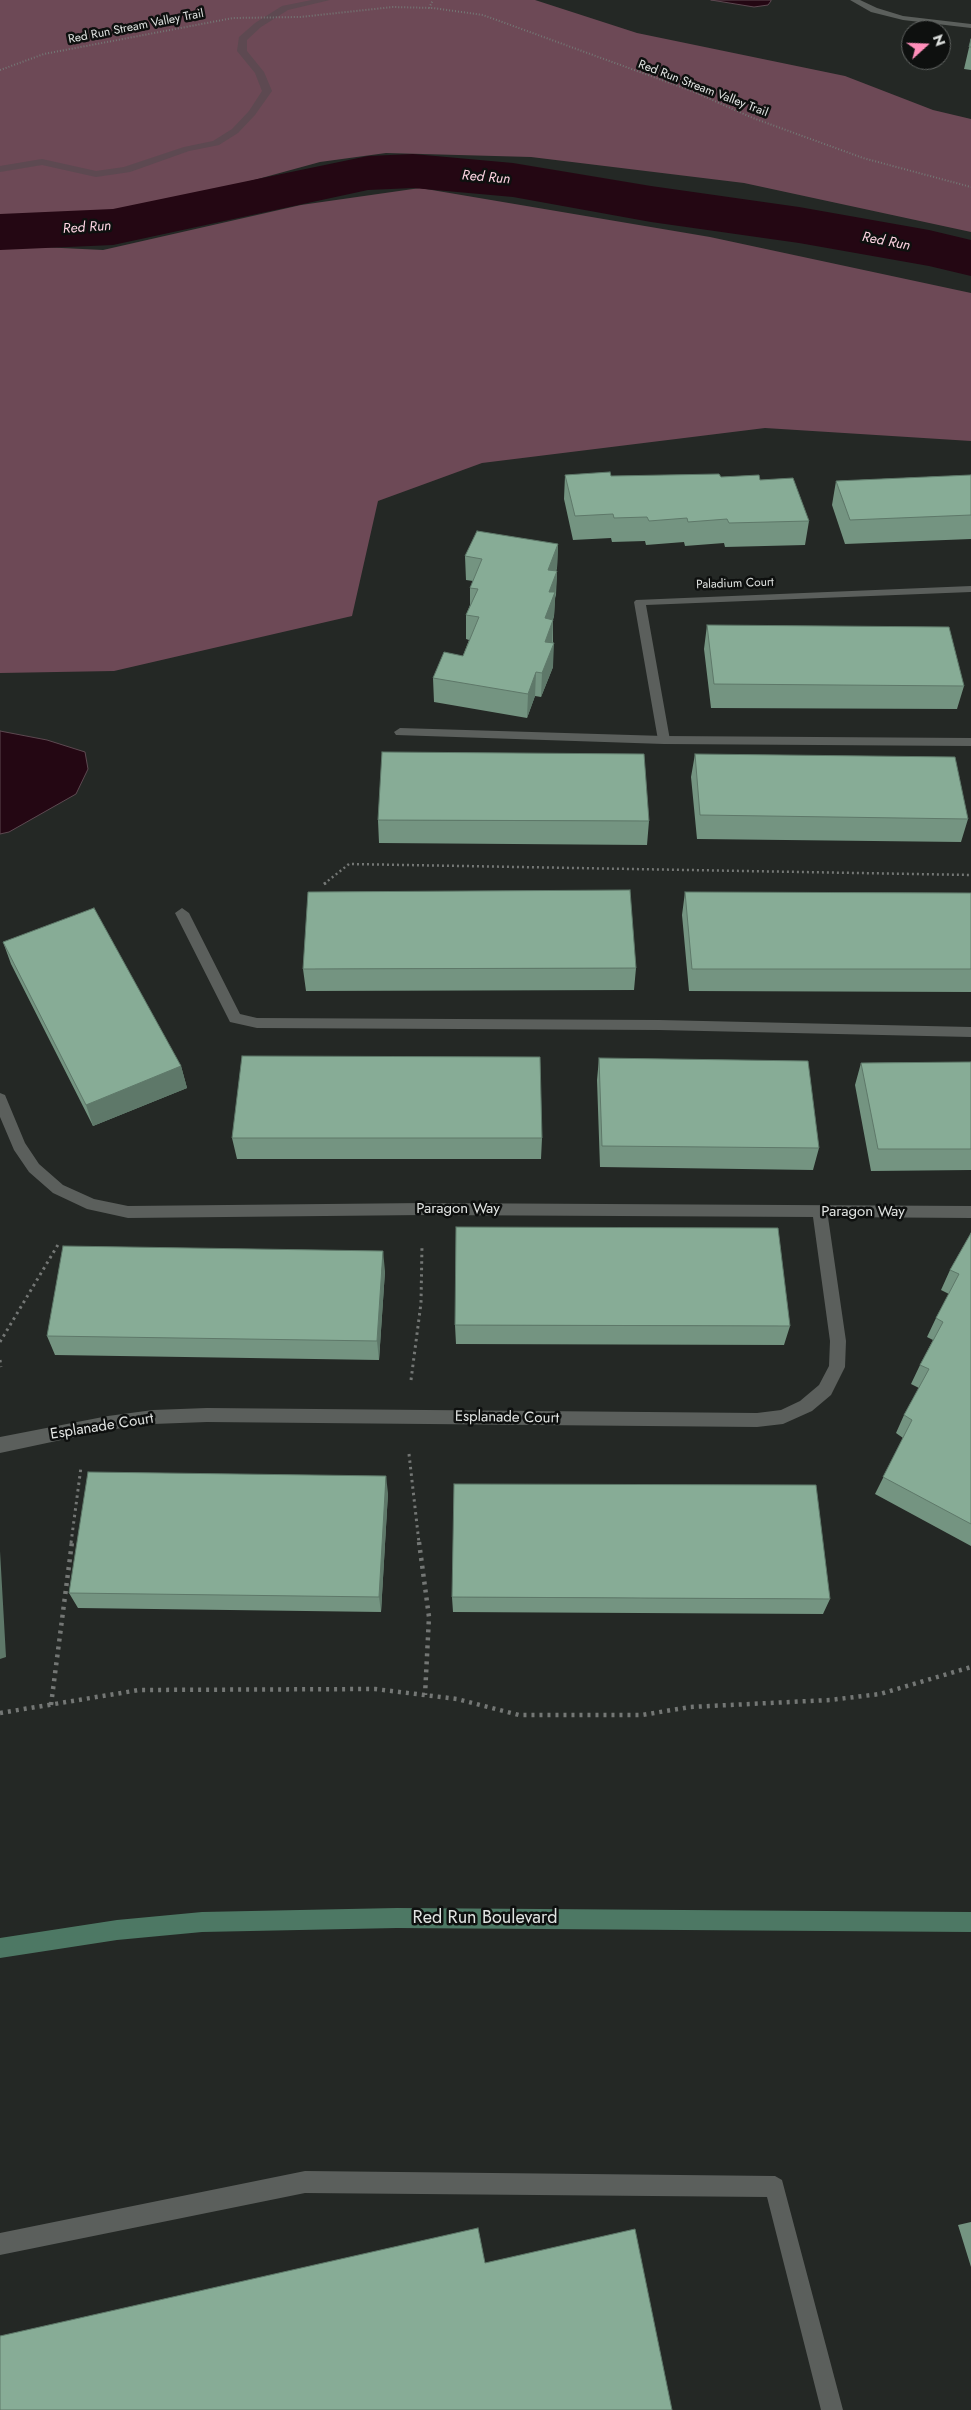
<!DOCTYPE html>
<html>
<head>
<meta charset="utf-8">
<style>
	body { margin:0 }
	#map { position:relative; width:971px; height:2410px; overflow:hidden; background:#242825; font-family:Jost,sans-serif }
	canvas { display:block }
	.north { position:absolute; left:901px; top:20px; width:50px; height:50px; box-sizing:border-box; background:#0e100f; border:1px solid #626563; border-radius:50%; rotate:70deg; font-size:14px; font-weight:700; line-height:20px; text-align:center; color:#e1e4e2 }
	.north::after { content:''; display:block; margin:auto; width:18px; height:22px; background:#ff8eba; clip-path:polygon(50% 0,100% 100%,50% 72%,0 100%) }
</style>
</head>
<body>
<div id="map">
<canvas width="971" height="2410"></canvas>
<div class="north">N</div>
</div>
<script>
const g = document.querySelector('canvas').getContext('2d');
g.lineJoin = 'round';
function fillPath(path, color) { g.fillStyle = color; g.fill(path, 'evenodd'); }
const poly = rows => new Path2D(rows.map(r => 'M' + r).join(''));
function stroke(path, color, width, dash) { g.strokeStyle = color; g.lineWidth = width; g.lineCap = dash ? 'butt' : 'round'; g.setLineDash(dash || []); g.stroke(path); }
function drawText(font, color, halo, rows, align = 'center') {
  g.font = font + ' Jost,sans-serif'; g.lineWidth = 5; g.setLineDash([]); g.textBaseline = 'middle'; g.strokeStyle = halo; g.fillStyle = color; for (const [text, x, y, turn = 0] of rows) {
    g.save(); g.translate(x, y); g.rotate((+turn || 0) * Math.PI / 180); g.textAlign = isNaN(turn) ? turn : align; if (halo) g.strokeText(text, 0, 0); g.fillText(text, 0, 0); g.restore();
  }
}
fillPath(poly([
	[0,0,535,0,637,33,845,76,933,110,971,119,971,232,744,183,531,157,386,153,320,162,148,209,0,216],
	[420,188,710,237,971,293,971,441,765,428,482,463,378,501,352,616,114,671,0,673,0,245,103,250,301,205]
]), '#6d4956');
const water = poly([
	[711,0,771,0,771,1,768,5,754,7,711,0],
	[0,731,47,740,85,752,88,769,76,794,9,832,0,834,0,731]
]);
fillPath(water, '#240713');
stroke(water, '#5d4951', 1);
fillPath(poly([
	[312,0,330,0,288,10,261,27,247,40,247,51,264,72,272,91,255,115,238,133,219,145,189,151,130,172,96,177,42,165,0,172,0,166,42,159,96,171,124,167,184,147,213,141,232,129,249,111,262,91,255,73,237,51,239,37,255,23,282,6,312,0]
]), '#5d4951');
fillPath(poly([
	[413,154,513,163,651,186,799,207,929,230,971,240,971,276,929,266,799,243,651,222,513,197,413,188,368,190,113,245,0,250,0,214,113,209,368,156,413,154]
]), '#240713');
stroke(poly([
	[429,8,433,0],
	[0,70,44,54,233,18,300,17,393,7,433,8,483,15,692,91,753,118,863,158,971,187]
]), '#747775', 2, [1, 2]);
stroke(poly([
	[324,884,349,864,971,875]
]), '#747775', 2.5, [2, 3]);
stroke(poly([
	[324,884,326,883],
	[0,1342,59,1243],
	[0,1360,1,1367],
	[411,1380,421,1303,422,1245],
	[409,1454,419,1543],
	[71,1543,81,1467]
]), '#747775', 3, [2.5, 4]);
stroke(poly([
	[419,1542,429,1617,425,1695],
	[51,1705,72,1542],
	[0,1713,139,1690,375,1689,457,1699,519,1715,642,1715,690,1707,830,1700,880,1694,971,1667]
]), '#747775', 4.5, [3, 5]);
fillPath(poly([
	[400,728,664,736,971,738,971,746,664,744,396,735,394,732,400,728],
	[182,908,189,913,240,1014,257,1018,659,1020,971,1027,971,1037,659,1030,257,1028,230,1022,175,913,182,908],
	[305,2171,775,2176,782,2180,843,2410,821,2410,767,2197,305,2193,0,2255,0,2233,305,2171]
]), '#5b5f5c');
fillPath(poly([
	[850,0,860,0,877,8,903,16,971,24,971,28,903,20,871,12,850,0],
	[971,586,971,592,646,605,670,740,664,744,658,740,634,602,636,600,971,586],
	[0,1093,5,1095,25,1143,39,1164,63,1185,94,1199,128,1206,424,1203,971,1206,971,1218,828,1217,846,1341,845,1367,831,1395,812,1411,783,1424,757,1427,207,1422,153,1424,108,1430,0,1453,0,1437,108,1416,153,1410,207,1408,757,1413,781,1410,800,1401,819,1385,829,1366,830,1341,813,1217,424,1215,128,1218,87,1209,53,1193,29,1172,14,1150,0,1117,0,1093]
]), '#5b5f5c');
fillPath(poly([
	[397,1908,971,1912,971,1932,397,1928,202,1932,117,1940,0,1958,0,1938,117,1920,202,1912,397,1908]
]), '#4d7864');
fillPath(poly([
	[971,39,971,70,964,69],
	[565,475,611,476,721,477,760,480,809,521,805,545,725,547,724,543,685,546,684,542,646,545,645,541,612,542,611,538,573,540,564,499],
	[971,475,971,539,845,544,832,505,836,481],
	[558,544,557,568,556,571,557,571,556,595,555,598,554,616,553,620,553,667,541,697,535,696,527,718,434,702,433,678,463,656,469,640,466,639,466,615,470,605,470,588,473,581,466,580,465,556],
	[707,625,964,686,957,709,711,708,704,649],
	[695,754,968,819,961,842,697,839,691,777],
	[378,820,649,821,647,845,379,843],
	[685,892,971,893,971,992,689,991,682,915],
	[3,942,181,1066,187,1088,93,1126,11,964],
	[636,968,634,990,306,991,303,969],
	[599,1058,819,1148,813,1170,600,1167,597,1080],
	[971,1062,971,1170,871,1171,855,1085,861,1063],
	[232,1138,542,1138,541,1159,237,1159],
	[971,1233,971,1546,875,1494,903,1438,896,1433,904,1415,919,1388,911,1384,920,1365,933,1340,927,1337,936,1318,949,1294,941,1290,950,1270],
	[385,1271,379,1360,55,1355,47,1336],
	[455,1325,790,1326,784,1345,456,1344],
	[388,1493,381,1612,78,1608,69,1593],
	[452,1597,830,1599,823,1614,453,1612],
	[971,2222,971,2267,958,2225]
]), '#749481');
fillPath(poly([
	[558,544,557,568,547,594,548,570],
	[557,571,554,616,544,642,545,618,549,592],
	[553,620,552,644,545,642],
	[554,643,553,667,541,697,542,673],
	[536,672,535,696,527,718,528,694],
	[181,1066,187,1088,93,1126,86,1105],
	[383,1251,385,1271,379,1360,377,1341],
	[386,1476,388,1493,381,1612,379,1597],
	[0,1551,6,1657,0,1659]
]), '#5e7869');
const building = poly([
	[971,39,971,47,969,47,971,39],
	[610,472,611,476,719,474,721,477,759,475,760,480,793,478,809,521,729,523,727,519,688,522,687,518,649,521,647,517,614,518,613,514,575,516,565,475,610,472],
	[971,475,971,515,850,520,836,481,971,475],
	[477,531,558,544,548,570,557,571,549,592,555,592,545,618,553,620,545,642,554,643,542,673,536,672,528,694,433,678,444,652,463,656,479,617,466,615,478,589,470,588,482,559,465,556,477,531],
	[707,625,949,627,964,686,714,684,707,625],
	[382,752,644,754,649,821,378,820,382,752],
	[695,754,955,757,968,819,700,815,695,754],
	[630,890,636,968,303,969,308,892,630,890],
	[685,892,971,893,971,969,692,969,685,892],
	[94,908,181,1066,86,1105,3,942,94,908],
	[242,1056,540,1057,542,1138,232,1138,242,1056],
	[599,1058,808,1061,819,1148,602,1146,599,1058],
	[971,1062,971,1149,878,1149,861,1063,971,1062],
	[456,1227,778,1228,790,1326,455,1325,456,1227],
	[971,1233,971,1524,883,1477,912,1420,904,1415,929,1369,920,1365,943,1322,936,1318,959,1274,950,1270,971,1233],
	[63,1246,383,1251,377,1341,47,1336,63,1246],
	[88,1472,386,1476,379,1597,69,1593,88,1472],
	[454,1484,816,1485,830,1599,452,1597,454,1484],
	[478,2228,485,2263,635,2229,672,2410,0,2410,0,2336,478,2228]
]);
fillPath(building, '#87ac96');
stroke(building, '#5e7869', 1);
drawText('12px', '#e1e4e2', '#0e100f', [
	["Red Run Stream Valley Trail",136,27,-11],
	["Red Run Stream Valley Trail",703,89,21],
	["Paladium Court",735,584,-2]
]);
drawText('italic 14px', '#fdd4e2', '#0e100f', [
	["Red Run",486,178,5],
	["Red Run",87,228,-4],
	["Red Run",886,242,11]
]);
drawText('15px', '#e1e4e2', '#0e100f', [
	["Paragon Way",458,1209],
	["Paragon Way",863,1212],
	["Esplanade Court",507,1418,1],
	["Esplanade Court",102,1427,-9]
]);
drawText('18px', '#e1e4e2', '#0e100f', [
	["Red Run Boulevard",485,1919]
]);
</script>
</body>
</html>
